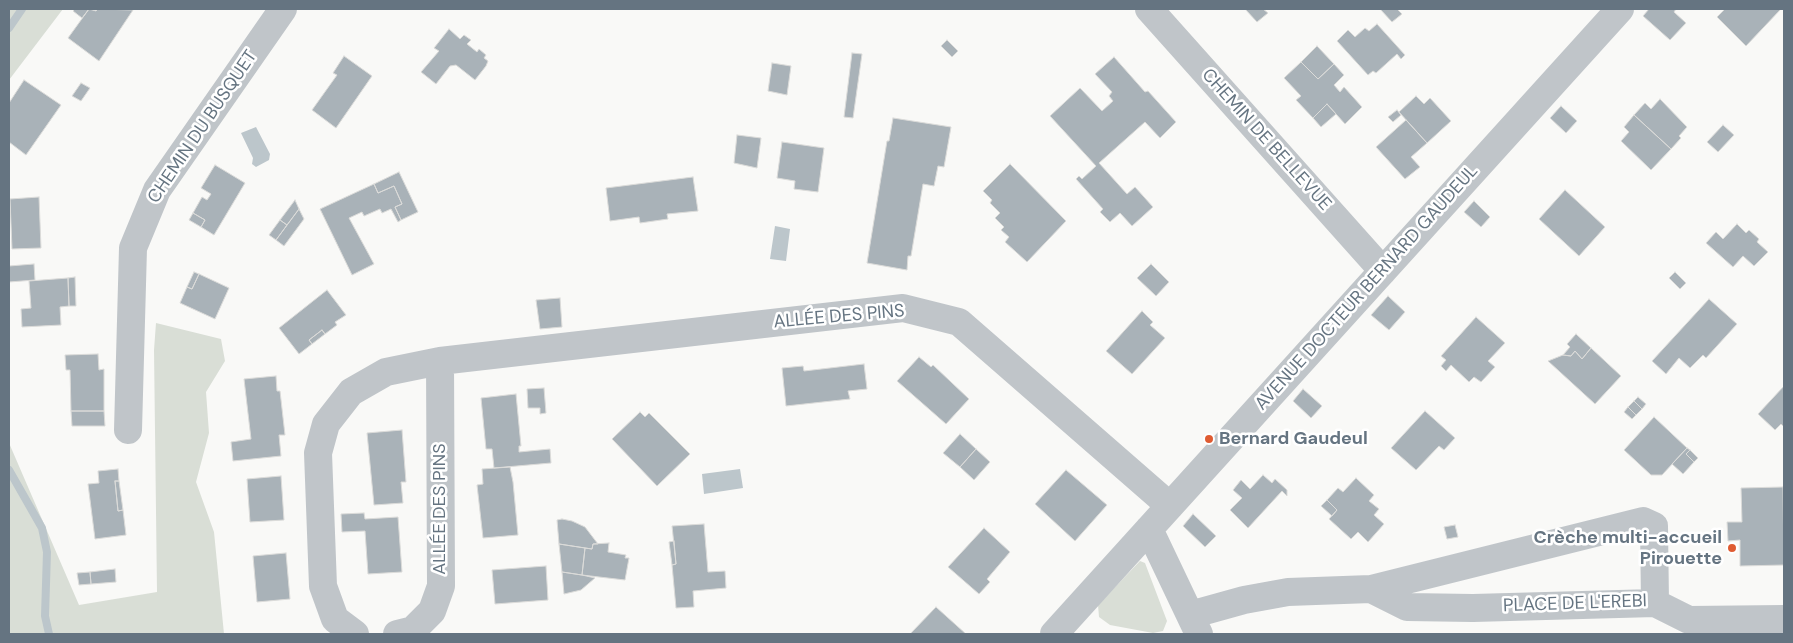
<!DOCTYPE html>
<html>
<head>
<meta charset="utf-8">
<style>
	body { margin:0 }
	#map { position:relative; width:1793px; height:643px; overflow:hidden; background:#f9f9f7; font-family:"DM Sans",sans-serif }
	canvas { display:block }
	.frame { position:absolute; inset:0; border:10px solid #657481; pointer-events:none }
</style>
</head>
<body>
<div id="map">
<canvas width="1793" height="643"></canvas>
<div class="frame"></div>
</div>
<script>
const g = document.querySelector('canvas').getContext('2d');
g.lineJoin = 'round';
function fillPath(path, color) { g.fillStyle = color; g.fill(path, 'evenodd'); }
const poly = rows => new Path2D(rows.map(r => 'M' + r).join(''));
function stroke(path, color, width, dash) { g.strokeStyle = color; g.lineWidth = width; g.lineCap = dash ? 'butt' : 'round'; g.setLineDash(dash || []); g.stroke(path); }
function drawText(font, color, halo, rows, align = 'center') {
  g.font = font + ' "DM Sans",sans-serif'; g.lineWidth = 5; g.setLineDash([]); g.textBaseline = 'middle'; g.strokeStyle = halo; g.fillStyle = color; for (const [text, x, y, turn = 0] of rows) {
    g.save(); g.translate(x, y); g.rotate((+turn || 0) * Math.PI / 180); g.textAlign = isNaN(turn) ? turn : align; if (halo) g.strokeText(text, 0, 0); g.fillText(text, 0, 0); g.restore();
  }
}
fillPath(poly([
	[9,9,63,9,9,80],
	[156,323,221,339,225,361,206,392,209,433,196,482,214,532,224,634,9,634,9,443,79,605,157,592,154,350],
	[1140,561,1145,563,1167,621,1163,631,1153,633,1110,625,1099,617,1098,605]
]), '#d9ded6');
fillPath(poly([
	[256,127,270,154,269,160,256,167,252,164,253,158,241,133],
	[775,226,790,229,786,261,770,259],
	[740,469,743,488,704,494,702,474]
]), '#bcc6cb');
stroke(poly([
	[9,28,22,9],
	[9,470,42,528,47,552,45,616,49,634]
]), '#bcc6cb', 8);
const building = poly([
	[75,9,89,9,82,18,73,11,75,9],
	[89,9,96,11,98,9,133,10,99,61,68,38,89,9],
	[1245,9,1263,9,1268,13,1257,22,1245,9],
	[1380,9,1397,9,1402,14,1392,22,1380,9],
	[1649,9,1676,9,1674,12,1686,23,1670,40,1643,16,1649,9],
	[1725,9,1781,9,1746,46,1717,17,1725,9],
	[1377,24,1405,55,1401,59,1397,54,1376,73,1373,71,1368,75,1337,41,1348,30,1355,37,1365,28,1369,31,1377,24],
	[449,29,460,39,464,35,471,40,467,44,477,52,479,49,486,55,484,58,488,61,486,66,475,80,456,65,450,66,436,84,421,72,439,51,434,48,449,29],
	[947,40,958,51,952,57,941,46,947,40],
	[1317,46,1334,64,1318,79,1301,62,1317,46],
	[852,53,862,54,853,118,844,117,852,53],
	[344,56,372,76,336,128,312,110,337,75,333,73,344,56],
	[1114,57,1145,92,1148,91,1176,122,1160,138,1145,122,1099,163,1127,194,1135,187,1153,207,1132,226,1120,213,1110,222,1100,212,1103,209,1076,179,1079,176,1082,179,1096,166,1050,116,1080,88,1102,111,1113,101,1109,96,1112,92,1095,74,1114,57],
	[1301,62,1318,79,1334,64,1344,75,1334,85,1340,92,1344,87,1362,107,1345,124,1327,104,1313,118,1296,100,1301,96,1284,78,1301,62],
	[772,63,791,66,787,95,768,91,772,63],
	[24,80,61,105,26,155,9,142,9,103,24,80],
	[81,83,90,88,81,101,72,96,81,83],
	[1416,96,1424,104,1430,98,1451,121,1427,143,1399,112,1416,96],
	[1660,99,1687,127,1679,136,1681,138,1671,149,1634,115,1645,103,1651,109,1660,99],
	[1327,104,1336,114,1321,127,1313,118,1327,104],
	[1561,106,1577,121,1566,133,1550,118,1561,106],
	[1397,110,1401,115,1393,122,1388,117,1397,110],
	[1634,115,1671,149,1651,170,1621,141,1629,132,1624,127,1634,115],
	[893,118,951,127,944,167,938,166,934,186,923,184,911,256,908,256,907,270,867,263,887,141,889,141,893,118],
	[1406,120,1427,143,1411,157,1420,167,1405,179,1376,147,1406,120],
	[1723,125,1734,135,1718,152,1707,142,1723,125],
	[737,135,761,138,757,168,734,163,737,135],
	[782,142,824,148,818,192,794,189,795,181,777,178,782,142],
	[1010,164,1066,221,1027,262,1005,242,1009,237,1001,230,1004,227,995,218,1000,213,990,203,992,200,983,191,1010,164],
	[215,165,245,183,214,235,201,227,205,220,193,213,202,197,207,200,211,194,201,188,215,165],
	[399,172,418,212,401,220,395,207,402,204,394,186,378,193,374,184,399,172],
	[693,177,698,211,667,214,668,219,640,223,639,217,610,221,606,188,693,177],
	[374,184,378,193,394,186,402,204,395,207,401,220,398,222,391,209,382,213,380,209,364,216,362,212,349,218,374,264,352,275,320,209,374,184],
	[1565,190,1605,227,1579,256,1539,219,1565,190],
	[39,197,41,248,12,249,10,199,39,197],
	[295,200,299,209,287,225,280,220,295,200],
	[1474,201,1490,217,1481,227,1464,212,1474,201],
	[299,209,304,219,284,246,276,240,299,209],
	[193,213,205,220,201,227,189,220,193,213],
	[280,220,287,225,276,240,269,235,280,220],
	[1737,224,1746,233,1749,230,1759,239,1757,242,1768,252,1754,266,1743,256,1733,267,1706,243,1716,232,1723,239,1737,224],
	[34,264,35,280,9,282,9,266,34,264],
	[1151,264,1169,282,1156,296,1137,278,1151,264],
	[194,272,199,274,192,289,187,287,194,272],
	[1675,272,1686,283,1680,289,1669,278,1675,272],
	[199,274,229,288,215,319,180,303,187,287,192,289,199,274],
	[75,277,76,306,69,306,68,278,75,277],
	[68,278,69,306,60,307,61,325,22,327,21,309,31,308,29,281,68,278],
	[327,290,346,315,335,322,337,325,325,334,322,330,309,340,312,344,299,354,279,328,327,290],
	[1388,296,1405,312,1389,330,1371,315,1388,296],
	[560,298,562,327,540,329,536,300,560,298],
	[1709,299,1737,324,1706,358,1703,355,1690,368,1679,358,1666,374,1652,361,1709,299],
	[1142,311,1153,322,1150,325,1165,338,1132,374,1106,351,1142,311],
	[1476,317,1505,343,1488,361,1495,367,1481,382,1474,377,1469,382,1451,365,1446,371,1441,366,1446,360,1441,356,1476,317],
	[322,330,325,334,312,344,309,340,322,330],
	[1576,334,1591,348,1582,359,1575,351,1571,356,1563,355,1570,347,1567,344,1576,334],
	[1591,348,1621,376,1595,404,1548,361,1563,355,1571,356,1575,351,1582,359,1591,348],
	[98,354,99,370,104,369,104,411,71,411,70,370,66,370,65,355,98,354],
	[919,357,931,367,933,365,969,399,946,424,897,381,919,357],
	[864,364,867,389,848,391,850,399,786,406,782,368,803,366,804,371,864,364],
	[276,376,277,391,280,391,285,435,279,435,281,456,233,461,231,442,251,439,244,379,276,376],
	[1784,386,1784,427,1781,424,1775,430,1758,414,1784,386],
	[544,388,546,413,540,414,540,408,528,408,527,389,544,388],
	[1303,389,1322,406,1311,418,1293,401,1303,389],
	[516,394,521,446,519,446,519,452,550,449,551,463,494,468,492,449,486,449,481,398,516,394],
	[1638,397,1646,404,1642,409,1634,401,1638,397],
	[1634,401,1642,409,1636,415,1628,407,1634,401],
	[1628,407,1636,415,1632,419,1624,412,1628,407],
	[71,411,104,411,105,426,72,426,71,411],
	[1425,411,1455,438,1444,450,1439,446,1416,470,1391,448,1425,411],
	[640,412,645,417,649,413,690,454,657,486,612,439,640,412],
	[1654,417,1687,448,1662,475,1651,475,1624,450,1654,417],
	[402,430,406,482,401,482,403,503,374,505,367,433,402,430],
	[960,434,976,449,960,467,943,453,960,434],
	[1687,448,1690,450,1686,454,1694,462,1683,474,1672,464,1687,448],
	[976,449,990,462,974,480,960,467,976,449],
	[1690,450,1698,458,1694,462,1686,454,1690,450],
	[510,467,513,482,518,535,483,538,477,485,483,484,482,469,510,467],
	[118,469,119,481,115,481,118,511,123,510,126,535,95,539,88,484,99,483,98,471,118,469],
	[1066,470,1107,505,1075,541,1035,504,1066,470],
	[1263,475,1272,483,1275,479,1287,490,1287,496,1282,491,1248,528,1230,510,1242,498,1233,490,1241,480,1250,489,1263,475],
	[281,476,284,520,250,522,247,479,281,476],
	[1356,478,1374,495,1369,501,1379,509,1374,515,1384,524,1368,542,1358,532,1351,539,1329,519,1337,510,1327,500,1338,488,1343,492,1356,478],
	[115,481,119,481,123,510,118,511,115,481],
	[1783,487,1784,565,1740,566,1740,540,1728,541,1727,522,1742,522,1741,488,1783,487],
	[1327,500,1337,510,1332,516,1321,506,1327,500],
	[364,513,365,519,398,517,402,572,368,574,365,531,342,532,341,514,364,513],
	[1193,514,1216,536,1205,547,1183,526,1193,514],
	[562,519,572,521,585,527,598,544,593,544,592,549,559,544,557,520,562,519],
	[704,524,708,572,725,571,726,588,693,591,694,607,676,608,672,565,676,564,672,526,704,524],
	[1455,525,1458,537,1447,539,1444,527,1455,525],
	[984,528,1010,552,987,579,990,582,979,594,948,567,984,528],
	[674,541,676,564,672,565,669,542,674,541],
	[609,543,608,552,626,555,625,558,629,558,625,580,582,575,585,548,592,549,593,544,609,543],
	[559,544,585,548,582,575,562,572,559,544],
	[286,553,290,599,257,602,253,556,286,553],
	[546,566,548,600,495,604,492,570,546,566],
	[115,569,116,582,91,584,90,572,115,569],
	[90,572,91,584,79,585,77,573,90,572],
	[562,572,582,575,595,578,581,590,564,594,562,572],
	[936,607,966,634,910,634,936,607]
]);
fillPath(building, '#a9b2b8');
stroke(building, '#dbdbd9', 1);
stroke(poly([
	[1149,9,1383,271],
	[128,430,133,248,157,190,283,9],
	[1149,529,1199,634],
	[1655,603,1689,620,1784,619],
	[1190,615,1244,600,1288,592,1371,589,1643,521,1654,526,1655,603,1473,608,1407,607,1371,589],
	[355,634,335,619,323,586,318,453,326,424,351,392,386,372,440,361,903,308,959,322,1170,506],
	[397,634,413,630,432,611,441,586,440,361],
	[1054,634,1620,9]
]), '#c0c5c9', 28);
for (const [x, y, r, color] of [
	[1209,439,5,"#df5b31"],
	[1732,548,5,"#df5b31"]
]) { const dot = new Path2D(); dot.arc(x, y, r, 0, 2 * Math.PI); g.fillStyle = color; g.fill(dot); stroke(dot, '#fff', 2); }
drawText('18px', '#657481', '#fff', [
	["CHEMIN DU BUSQUET",203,127,-56],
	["CHEMIN DE BELLEVUE",1266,140,48],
	["AVENUE DOCTEUR BERNARD GAUDEUL",1367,288,-48],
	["ALLÉE DES PINS",839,317,-5],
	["ALLÉE DES PINS",440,509,-90],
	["PLACE DE L'EREBI",1575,604,-2]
]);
drawText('bold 18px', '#657481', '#fff', [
	["Bernard Gaudeul",1219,439],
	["Crèche multi-accueil",1722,538,"right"],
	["Pirouette",1722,559,"right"]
], 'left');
</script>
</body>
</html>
